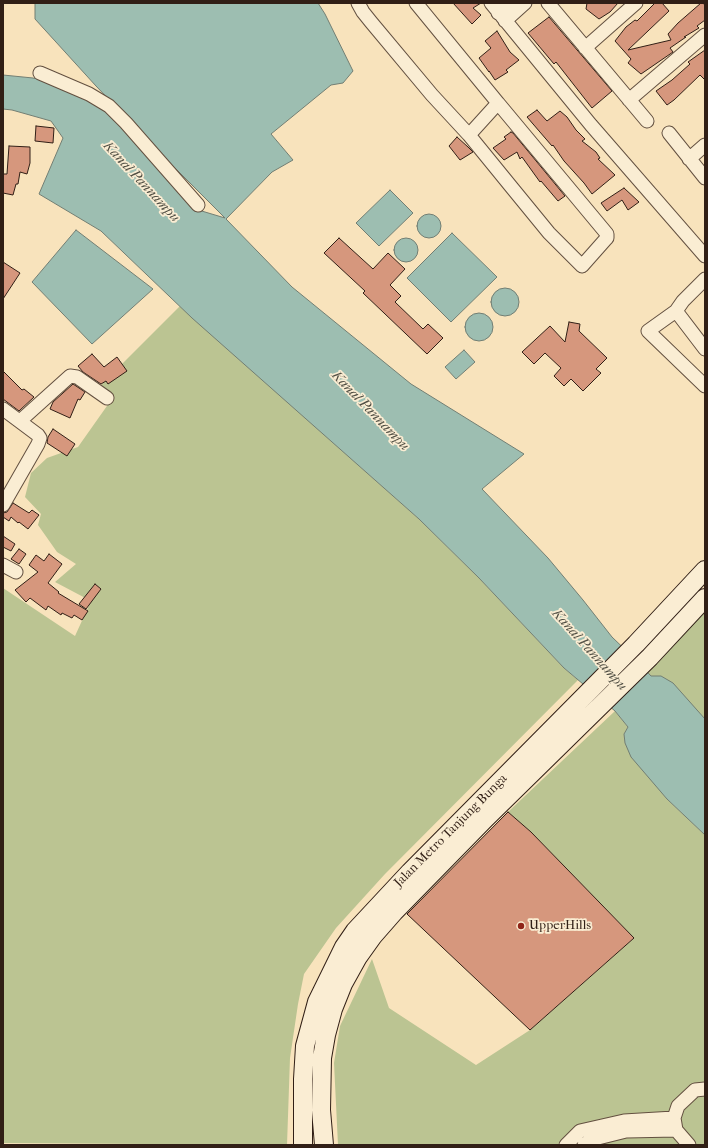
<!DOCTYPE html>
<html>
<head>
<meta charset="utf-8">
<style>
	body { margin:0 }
	#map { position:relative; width:708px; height:1148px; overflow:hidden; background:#f8e3bc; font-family:"IM FELL French Canon",serif }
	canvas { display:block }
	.frame { position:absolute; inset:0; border:4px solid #311f16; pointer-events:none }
</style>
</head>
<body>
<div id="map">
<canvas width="708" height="1148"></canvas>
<div class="frame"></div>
</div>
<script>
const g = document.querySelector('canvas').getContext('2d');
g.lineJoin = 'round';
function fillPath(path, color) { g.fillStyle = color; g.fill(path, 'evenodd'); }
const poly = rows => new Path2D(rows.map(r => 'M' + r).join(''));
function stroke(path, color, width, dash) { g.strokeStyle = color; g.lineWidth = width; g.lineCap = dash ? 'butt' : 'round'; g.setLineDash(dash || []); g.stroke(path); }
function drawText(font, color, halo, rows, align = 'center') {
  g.font = font + ' "IM FELL French Canon",serif'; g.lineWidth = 3.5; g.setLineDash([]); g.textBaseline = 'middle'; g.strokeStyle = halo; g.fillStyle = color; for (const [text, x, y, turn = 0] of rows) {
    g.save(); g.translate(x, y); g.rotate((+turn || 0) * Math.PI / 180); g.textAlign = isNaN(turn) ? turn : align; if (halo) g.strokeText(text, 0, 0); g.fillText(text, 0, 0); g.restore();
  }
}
fillPath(poly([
	[180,306,419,519,479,578,564,668,578,680,385,874,336,928,304,974,298,1004,290,1058,287,1145,3,1143,3,588,75,636,91,601,55,582,76,564,57,552,38,525,41,514,25,497,31,473,47,458,78,447,114,396,101,385],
	[705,611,705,719,661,676,651,676,646,671],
	[615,711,628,727,624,734,667,799,705,835,705,1145,338,1145,334,1063,340,1026,372,959,389,1008,476,1065,530,1030,634,938,531,832,508,812]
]), '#bbc492');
const water = poly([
	[35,3,318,3,325,14,353,71,343,83,331,85,271,134,293,160,272,172,226,219,292,287,411,384,524,454,482,489,548,558,583,600,612,637,638,662,651,676,661,676,673,683,705,719,705,835,667,799,631,757,625,743,624,734,628,727,615,711,564,668,479,578,419,519,192,318,101,231,39,194,63,138,51,121,12,110,3,109,3,75,33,78,53,83,98,103,126,131,195,209,225,218,168,161,96,86,35,19,35,3],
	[390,190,413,213,379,246,356,223,390,190],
	'417 226a12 12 0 1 1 24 0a12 12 0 1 1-24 0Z',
	[76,230,153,289,92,344,32,282,76,230],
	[452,233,497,277,451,322,407,278,452,233],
	'394 250a12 12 0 1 1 24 0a12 12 0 1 1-24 0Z',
	'491 302a14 14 0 1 1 28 0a14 14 0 1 1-28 0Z',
	'465 327a14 14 0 1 1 28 0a14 14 0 1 1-28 0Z',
	[464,350,475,362,456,379,445,367,464,350]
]);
fillPath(water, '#9dbeb1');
stroke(water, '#727e73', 1);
const building = poly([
	[453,3,481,3,473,8,481,15,472,24,453,3],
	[587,3,618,3,610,12,599,19,586,9,587,3],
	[655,3,662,3,669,11,628,50,671,40,668,34,678,23,701,3,704,3,705,8,705,20,697,26,699,28,684,37,686,37,670,48,673,52,641,74,628,63,631,59,615,41,626,27,635,20,637,21,655,3],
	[549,17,612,91,592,108,556,62,554,64,528,33,549,17],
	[497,31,510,52,519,60,506,70,508,72,495,80,489,71,489,72,479,58,491,48,485,41,497,31],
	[705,50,705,80,700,75,674,100,667,105,656,91,672,80,690,64,688,62,705,50],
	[537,110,547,121,560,111,567,117,576,130,585,139,582,141,596,152,600,158,598,159,615,175,592,194,584,183,564,161,553,145,552,146,527,117,537,110],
	[36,126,54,128,53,143,35,141,36,126],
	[511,132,513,133,565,196,558,201,541,181,540,182,522,157,520,159,517,152,504,160,493,148,506,139,504,137,511,132],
	[457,137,468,147,473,152,460,160,449,146,457,137],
	[9,146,30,147,30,163,27,174,20,172,18,184,16,184,13,195,3,193,3,174,7,174,9,146],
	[624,188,639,202,628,210,622,200,607,211,601,203,624,188],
	[339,238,373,269,388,253,405,269,390,285,401,296,395,302,423,329,428,324,443,338,427,354,363,293,365,291,324,253,339,238],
	[3,262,20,273,3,299,3,262],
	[569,322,580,324,579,331,607,358,596,369,601,373,583,391,571,379,564,386,554,376,561,368,545,353,534,364,522,352,550,326,565,342,569,322],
	[92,354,104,367,117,357,127,371,108,384,106,381,101,384,83,372,78,366,92,354],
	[3,371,22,390,24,389,34,397,19,411,3,399,3,371],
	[73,384,85,392,80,400,78,399,70,418,50,409,53,402,73,384],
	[53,429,75,444,67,456,47,443,48,437,53,429],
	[13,503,29,513,32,510,39,515,28,529,19,522,18,523,11,517,9,521,3,517,3,513,7,512,13,503],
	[3,536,15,544,11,551,3,547,3,536],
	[19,549,26,554,19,564,11,559,19,549],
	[49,554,62,564,48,583,59,592,58,593,88,611,82,620,74,615,72,618,62,613,61,615,48,606,46,610,30,598,26,602,15,590,38,572,29,565,36,555,44,561,49,554],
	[95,584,101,589,86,609,79,604,95,584],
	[508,812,531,832,634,938,530,1030,407,914,508,812]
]);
fillPath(building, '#d6977d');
stroke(building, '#311f16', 1);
const street = poly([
	[358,3,363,12,371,22,432,95,469,135],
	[416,3,498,103],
	[491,3,591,125,705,256],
	[548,3,647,121],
	[498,13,508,3],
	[505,21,525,3],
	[585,48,636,3],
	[40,73,89,94,109,106,126,123,198,205],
	[629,100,705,35],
	[498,103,607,234,607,238,605,240,582,266,549,233,513,189,469,135,498,103],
	[669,133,705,178],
	[689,159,705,145],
	[705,279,683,301,676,311,705,349],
	[676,311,648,331,705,386],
	[3,409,38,435,40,438,38,444,3,505],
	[20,421,70,376,77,377,107,398],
	[3,565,16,572],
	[566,1145,580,1131,624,1121,674,1118],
	[584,1145,590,1140,626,1131,676,1130],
	[689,1145,676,1130,674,1118,678,1106,695,1090,705,1089]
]);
const secondary = poly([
	[303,1145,303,1079,305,1046,317,1002,344,947,355,931,410,872,636,644,705,570],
	[324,1145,321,1110,322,1058,326,1035,333,1009,343,984,358,957,373,936,394,912,485,819,650,657,705,598]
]);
stroke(street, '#635040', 15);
stroke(secondary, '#311f16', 20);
stroke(street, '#faedd3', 13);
stroke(secondary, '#faedd3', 18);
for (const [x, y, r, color] of [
	[521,926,4,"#8f2418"]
]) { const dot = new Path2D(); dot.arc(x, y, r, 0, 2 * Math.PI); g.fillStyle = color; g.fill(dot); stroke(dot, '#faedd3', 1.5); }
drawText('13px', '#311f16', '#faedd3', [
	["Jalan Metro Tanjung Bunga",451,831,-45]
]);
drawText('13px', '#311f16', '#faedd3', [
	["UpperHills",529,926]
], 'left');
drawText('italic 14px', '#514f44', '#faedd3', [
	["Kanal Pannampu",141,182,47],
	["Kanal Pannampu",370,411,46],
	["Kanal Pannampu",589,650,48]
]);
</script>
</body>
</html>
